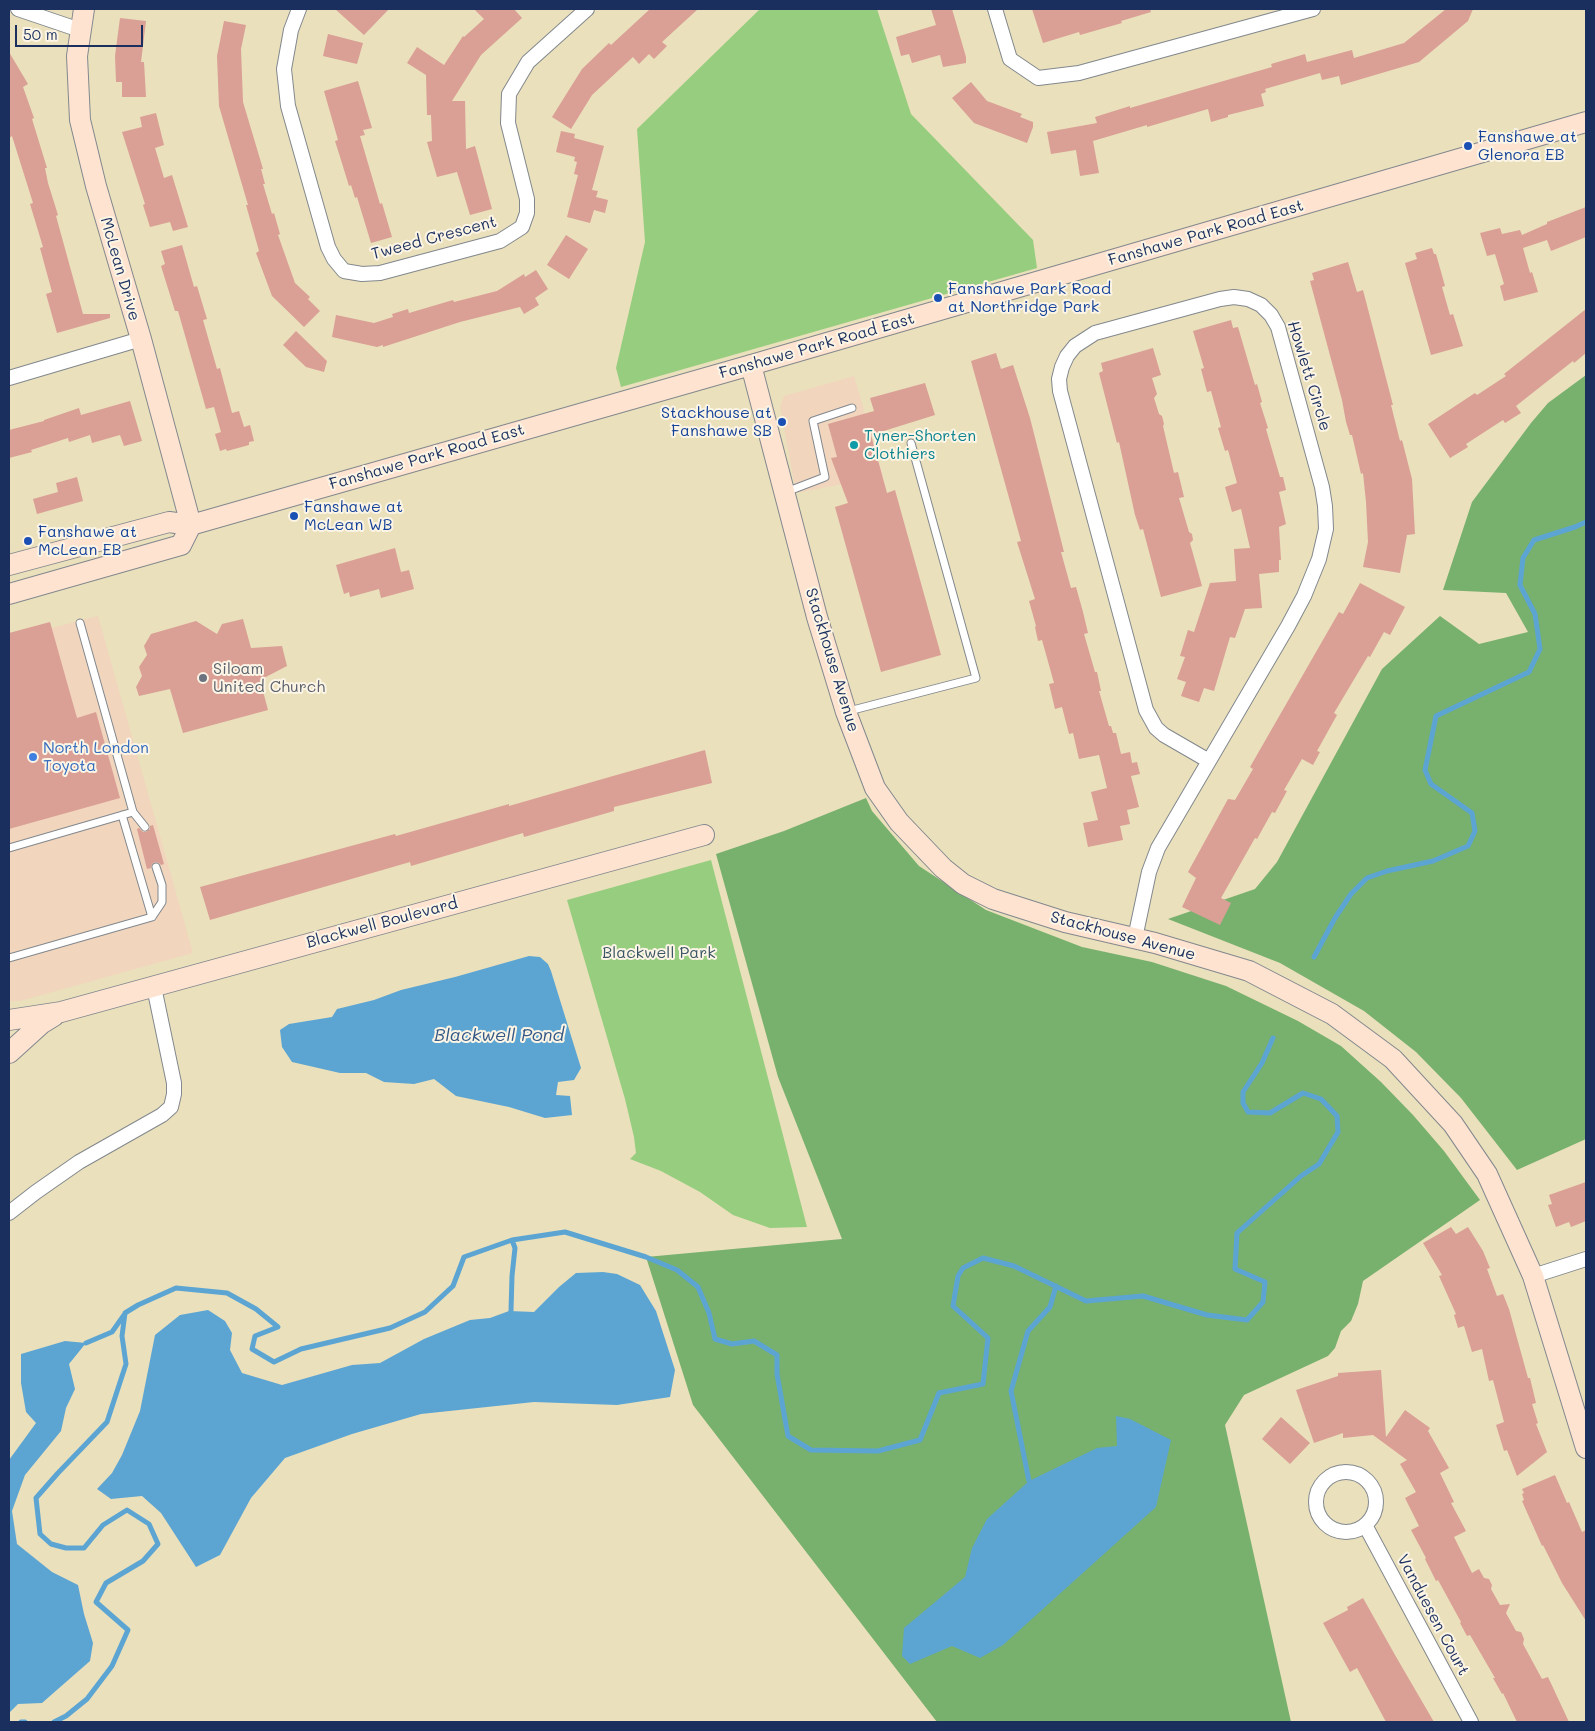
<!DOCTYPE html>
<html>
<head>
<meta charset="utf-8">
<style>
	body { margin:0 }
	#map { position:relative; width:1595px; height:1731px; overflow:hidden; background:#eae0bc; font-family:Mali,sans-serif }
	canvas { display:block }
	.frame { position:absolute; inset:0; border:10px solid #1b2f5e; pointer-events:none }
	.scale { position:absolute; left:15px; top:25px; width:128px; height:22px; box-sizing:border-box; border:2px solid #1b2f5e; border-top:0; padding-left:6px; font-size:15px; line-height:18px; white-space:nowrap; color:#1b2f5e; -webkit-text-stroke:4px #fcf5e5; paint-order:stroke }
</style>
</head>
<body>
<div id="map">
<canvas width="1595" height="1731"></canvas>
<div class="frame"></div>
<div class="scale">50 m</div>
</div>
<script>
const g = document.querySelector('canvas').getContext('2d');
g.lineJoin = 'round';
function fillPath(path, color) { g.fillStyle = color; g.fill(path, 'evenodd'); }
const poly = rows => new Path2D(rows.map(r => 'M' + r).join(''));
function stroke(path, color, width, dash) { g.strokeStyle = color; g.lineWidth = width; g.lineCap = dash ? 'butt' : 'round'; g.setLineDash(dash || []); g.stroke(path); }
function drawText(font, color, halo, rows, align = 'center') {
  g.font = font + ' Mali,sans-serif'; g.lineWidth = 4; g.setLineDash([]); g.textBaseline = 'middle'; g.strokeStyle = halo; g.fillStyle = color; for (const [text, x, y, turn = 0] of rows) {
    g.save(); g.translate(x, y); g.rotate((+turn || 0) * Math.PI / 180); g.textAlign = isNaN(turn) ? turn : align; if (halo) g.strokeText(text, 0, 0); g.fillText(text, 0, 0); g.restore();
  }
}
fillPath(poly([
	[854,376,883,476,796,493,780,406,784,396],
	[98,616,193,953,20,1001,9,1001,9,639]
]), '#f1d5bd');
fillPath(poly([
	[760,9,877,9,911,114,1033,240,1037,268,621,387,616,368,645,242,637,129],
	[711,860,807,1227,770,1228,733,1215,700,1192,661,1171,630,1159,636,1153,634,1137,625,1099,567,900]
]), '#96cd7f');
fillPath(poly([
	[1586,375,1586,1139,1517,1170,1461,1098,1416,1052,1364,1011,1280,963,1168,919,1255,889,1277,862,1382,669,1440,616,1479,644,1528,632,1506,593,1443,590,1472,502,1531,423,1548,403],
	[866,798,872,811,919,866,986,910,1082,947,1152,962,1226,986,1298,1021,1341,1046,1381,1082,1413,1115,1444,1151,1480,1200,1363,1281,1358,1304,1351,1321,1341,1331,1335,1348,1328,1356,1244,1395,1225,1425,1291,1722,937,1722,693,1405,646,1257,842,1239,778,1077,716,854,784,831]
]), '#78b06e');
fillPath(poly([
	[529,956,540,957,548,964,551,971,581,1068,574,1080,558,1082,556,1095,570,1096,572,1115,545,1118,509,1107,456,1096,434,1079,414,1084,384,1082,366,1073,340,1073,292,1062,282,1047,280,1030,289,1024,332,1017,337,1009,374,1000,401,990,455,977],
	[603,1272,617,1274,640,1285,656,1311,675,1370,670,1397,617,1405,534,1402,421,1414,352,1434,285,1458,251,1498,220,1555,196,1567,161,1513,142,1496,111,1499,97,1489,112,1473,122,1455,140,1411,155,1335,180,1315,208,1310,225,1321,232,1333,230,1350,242,1373,282,1385,352,1365,380,1363,424,1339,470,1320,490,1318,509,1311,534,1312,559,1287,576,1273],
	[65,1341,86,1343,69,1364,75,1389,66,1408,61,1431,25,1475,12,1511,17,1544,52,1572,78,1585,84,1614,93,1643,90,1661,42,1703,18,1704,9,1713,9,1460,36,1423,26,1412,21,1383,21,1354],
	[1116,1416,1130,1419,1171,1440,1156,1507,1003,1645,980,1658,952,1646,910,1664,902,1656,904,1628,965,1577,972,1548,987,1519,1029,1481,1097,1448,1117,1446]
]), '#5ca5d3');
stroke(poly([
	[1314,957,1335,918,1351,894,1367,878,1387,871,1433,861,1468,846,1475,831,1472,813,1431,784,1425,770,1436,716,1529,672,1540,649,1535,614,1520,585,1523,558,1534,540,1575,527,1586,522],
	[511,1311,512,1276,515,1248,512,1240],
	[86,1343,112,1332,124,1315],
	[1029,1481,1011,1391,1028,1331,1050,1307,1056,1286],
	[21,1722,25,1722],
	[54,1722,66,1716,87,1699,112,1666,128,1630,96,1602,106,1583,143,1561,158,1544,149,1524,127,1510,103,1525,84,1548,66,1548,51,1544,40,1534,36,1498,58,1473,107,1422,126,1364,122,1336,125,1313,138,1305,176,1288,227,1293,256,1309,278,1327,255,1336,252,1349,274,1362,301,1349,390,1328,425,1312,453,1286,464,1257,512,1240,565,1232,646,1257,677,1270,698,1287,709,1313,715,1339,732,1344,754,1341,777,1355,777,1374,788,1436,811,1450,878,1451,920,1440,939,1393,983,1384,988,1338,953,1306,958,1276,963,1268,983,1258,1014,1266,1086,1301,1143,1296,1207,1315,1247,1320,1263,1302,1265,1282,1235,1269,1237,1233,1301,1176,1319,1164,1338,1132,1337,1116,1321,1099,1303,1093,1270,1113,1248,1112,1243,1103,1243,1092,1262,1063,1273,1038]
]), '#5ca5d3', 5);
fillPath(poly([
	[335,9,389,9,364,35],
	[474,9,514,9,522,18,481,55,452,101,465,101,466,149,475,146,492,209,470,215,457,172,437,177,427,142,432,141,431,115,427,115,426,75,407,63,417,47,444,65,463,36,464,37,484,19],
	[650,9,698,9,662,42,667,46,654,59,649,54,639,64,633,57,592,95,571,129,552,117,582,69,609,43,611,45],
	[931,9,952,9,966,57,966,63,943,67,940,55,912,63,909,54,901,56,896,37,936,25],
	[1032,9,1150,9,1151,12,1121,21,1122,23,1080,35,1079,32,1043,43],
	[1446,9,1473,9,1468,21,1419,62,1341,85,1339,76,1322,80,1320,73,1265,89,1266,92,1261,94,1264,106,1228,115,1228,117,1211,122,1208,109,1147,127,1147,125,1093,141,1099,173,1080,176,1076,150,1051,154,1047,132,1097,123,1095,117,1130,106,1130,108,1272,67,1271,64,1305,54,1307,62,1352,50,1354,58,1404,43],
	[120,18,146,21,141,62,144,62,146,97,122,97,122,82,116,82,115,56],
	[224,21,246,25,241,49,243,102,263,169,261,169,265,184,263,184,272,214,274,213,280,234,278,235,295,283,310,297,308,299,320,311,304,327,272,296,256,253,259,251,246,205,248,205,219,106,217,56],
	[328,34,363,43,357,64,323,56],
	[9,52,28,84,23,87,34,118,32,119,47,168,45,168,48,183,58,215,56,216,83,314,110,314,110,318,57,333,46,294,52,292,40,248,43,247,30,204,33,203,12,136,9,138],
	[358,81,372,128,363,130,365,135,360,136,380,204,382,203,392,237,371,243,357,197,355,198,351,185,349,186,341,160,335,141,338,140,324,91],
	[971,82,987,101,1022,114,1020,117,1033,122,1033,127,1027,143,974,123,952,98],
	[156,113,164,145,155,148,164,178,172,175,188,227,173,231,170,222,150,227,143,205,145,204,122,132,142,127,140,117],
	[561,131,575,134,574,138,604,146,592,190,598,191,596,197,608,200,605,213,594,210,590,223,567,217,578,175,574,174,577,162,574,161,575,157,556,152],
	[1586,207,1586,237,1551,251,1547,240,1523,248,1530,273,1532,272,1538,292,1504,301,1500,286,1504,284,1495,254,1487,256,1480,233,1500,228,1502,234,1520,230,1522,235,1547,224,1547,222],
	[566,235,588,249,569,279,547,265],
	[182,245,194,287,197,286,207,319,203,320,217,369,220,368,232,413,239,411,244,427,250,425,254,441,249,442,249,445,227,451,226,449,220,451,215,434,221,432,214,407,206,409,178,311,175,311,161,266,165,264,161,251],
	[1432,248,1434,254,1436,254,1445,286,1442,287,1450,315,1453,314,1463,346,1431,355,1405,263,1417,259,1415,253],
	[1348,262,1357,292,1363,290,1393,405,1391,405,1400,441,1402,440,1412,479,1415,534,1407,535,1400,573,1363,567,1368,542,1366,502,1363,473,1361,474,1352,435,1350,435,1346,422,1342,400,1310,281,1314,280,1312,273],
	[536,270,548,289,535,298,539,305,524,314,520,307,460,322,383,347,383,345,377,347,332,337,336,315,374,323,393,317,392,314,408,309,409,313,453,300,454,302,497,291,524,274,525,277],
	[1586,309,1586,353,1574,363,1573,361,1516,406,1521,413,1505,423,1503,420,1466,444,1468,447,1450,458,1428,424,1475,393,1477,395,1506,376,1504,374],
	[1231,320,1233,328,1238,327,1255,385,1257,384,1262,402,1260,403,1268,428,1266,429,1280,477,1283,477,1286,490,1279,492,1286,524,1279,527,1281,560,1279,560,1279,572,1259,574,1262,608,1245,609,1235,638,1230,637,1214,691,1204,688,1199,702,1181,696,1186,682,1177,679,1185,657,1180,656,1188,630,1194,632,1210,583,1236,581,1234,549,1250,548,1241,509,1232,512,1225,487,1237,483,1228,450,1225,451,1218,428,1221,427,1211,391,1207,392,1201,369,1204,368,1193,331],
	[296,331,327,361,324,372,306,367,283,345],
	[1153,348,1161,375,1152,378,1157,394,1154,398,1159,414,1162,416,1164,424,1163,426,1174,473,1178,472,1184,497,1179,498,1189,532,1192,534,1193,540,1190,543,1202,586,1161,597,1143,529,1140,530,1135,515,1119,442,1117,443,1099,373,1103,371,1101,363],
	[996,353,1001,369,1013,365,1030,418,1064,552,1061,552,1071,588,1076,587,1083,612,1088,633,1084,634,1095,672,1097,672,1101,691,1099,691,1109,726,1111,726,1113,733,1116,733,1121,754,1130,752,1132,763,1137,762,1140,774,1131,776,1139,807,1127,810,1130,824,1120,826,1123,840,1088,847,1083,823,1098,820,1091,792,1107,788,1099,755,1079,759,1073,733,1069,734,1062,707,1055,709,1049,684,1054,683,1042,640,1038,641,1035,627,1036,626,1029,601,1035,599,1017,542,1021,541,971,361],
	[925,383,935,415,871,435,887,493,895,490,941,655,881,672,835,507,848,503,831,458,837,457,828,424,874,411,870,398],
	[130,401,142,441,124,446,120,435,92,443,90,435,69,442,68,438,31,450,32,452,9,458,9,430,44,421,44,420,79,408,81,415],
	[77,477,83,501,37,514,33,499,58,492,56,483],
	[395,548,401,572,409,570,414,589,381,598,379,589,350,597,349,592,344,594,336,565],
	[1360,583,1405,607,1390,635,1384,632,1370,657,1368,656,1334,713,1337,715,1317,751,1320,752,1313,765,1302,759,1284,790,1287,791,1275,813,1272,812,1257,839,1255,838,1221,898,1231,903,1220,925,1182,907,1196,878,1188,872,1228,799,1235,800,1253,769,1250,767,1339,612,1343,614],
	[243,619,251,648,282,646,287,666,260,680,268,710,183,733,170,689,139,696,136,687,142,676,139,667,147,655,144,646,151,634,196,621,217,634,222,624],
	[50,622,77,718,96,712,120,798,9,829,9,633],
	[705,750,712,783,614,807,614,811,524,837,523,833,411,866,410,862,210,920,200,887,395,834,396,836,509,804,509,806,613,776],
	[153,825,164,864,161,865,159,863,155,862,152,864,151,868,147,869,137,829,139,828,143,832,146,832,150,829,150,826],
	[1586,1182,1586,1221,1571,1227,1569,1222,1556,1227,1548,1205,1552,1204,1549,1195],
	[1451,1227,1456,1234,1468,1227,1483,1251,1490,1268,1487,1269,1497,1296,1503,1294,1509,1309,1528,1378,1530,1378,1536,1403,1532,1404,1538,1423,1536,1424,1547,1452,1517,1476,1507,1450,1504,1451,1496,1425,1504,1422,1493,1380,1489,1381,1482,1349,1472,1352,1464,1326,1458,1328,1454,1315,1456,1314,1439,1276,1442,1275,1423,1243],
	[1381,1370,1386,1437,1405,1410,1430,1428,1428,1431,1449,1468,1440,1473,1454,1502,1451,1503,1466,1531,1454,1537,1472,1573,1479,1569,1484,1578,1489,1579,1492,1585,1491,1589,1500,1605,1510,1604,1506,1613,1516,1631,1521,1632,1524,1639,1523,1644,1542,1679,1548,1677,1569,1722,1517,1722,1503,1693,1502,1694,1493,1678,1495,1678,1470,1635,1467,1636,1460,1623,1461,1622,1438,1580,1436,1581,1425,1559,1426,1558,1411,1530,1419,1526,1405,1498,1416,1492,1400,1464,1407,1460,1373,1435,1343,1438,1343,1433,1314,1443,1296,1390,1338,1376,1338,1373],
	[1281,1417,1310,1443,1290,1464,1262,1439],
	[1555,1475,1567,1503,1569,1502,1582,1532,1586,1530,1586,1621,1562,1583,1543,1545,1542,1546,1522,1501,1524,1500,1522,1494,1524,1493,1522,1489],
	[1363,1598,1395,1655,1434,1722,1386,1722,1357,1668,1350,1672,1323,1623,1348,1610,1347,1607]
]), '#da9f95');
const lane = poly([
	[786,492,825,477,813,421,852,408],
	[80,623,133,812,145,827],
	[849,711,976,678,911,443],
	[122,815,152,917],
	[9,848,133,812],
	[9,958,152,917,162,902,162,885,156,867]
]);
const street = poly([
	[18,9,80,30],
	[299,9,291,30,284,69,288,106,328,247,334,259,344,271,362,274,380,273,500,241,522,227,527,213,527,199,508,123,509,94,528,62,587,9],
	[995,9,1010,59,1038,78,1079,73,1313,9],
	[9,378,141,339],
	[1135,938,1149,872,1158,848,1209,761,1164,735,1156,728,1146,710,1060,391,1059,379,1062,367,1067,356,1075,346,1095,333,1220,299,1234,297,1248,299,1261,305,1271,315,1278,327,1322,487,1325,506,1326,529,1319,559,1304,596,1288,626,1209,761],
	[9,1213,36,1192,79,1162,162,1115,171,1107,174,1094,174,1083,154,987],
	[1533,1276,1586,1259],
	'1316 1502a30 30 0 1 1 60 0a30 30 0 1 1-60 0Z',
	[1365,1525,1471,1722]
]);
const secondary = poly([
	[84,9,77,56,80,120,96,186,141,339,191,525],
	[751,365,817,617,846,712,875,788,899,822,943,868,963,884,993,899,1065,922,1155,943,1249,971,1332,1014,1393,1059,1453,1124,1487,1174,1533,1276,1586,1448],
	[9,565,169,522,191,525,751,365,1586,122],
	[9,594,181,545,191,525],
	[9,1020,61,1012,704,835],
	[9,1053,41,1024,54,1016]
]);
stroke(lane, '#82888d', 9);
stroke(street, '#82888d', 16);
stroke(secondary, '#82888d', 22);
stroke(lane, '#fff', 7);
stroke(street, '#fff', 14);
stroke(secondary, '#fee3d1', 20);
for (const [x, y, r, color] of [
	[1468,146,5,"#1a4fb4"],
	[938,298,5,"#1a4fb4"],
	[782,422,5,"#1a4fb4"],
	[854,445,5,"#0f9aa8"],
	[294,516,5,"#1a4fb4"],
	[28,541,5,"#1a4fb4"],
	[203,678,5,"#6b7280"],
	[33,757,5,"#3f7fe0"]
]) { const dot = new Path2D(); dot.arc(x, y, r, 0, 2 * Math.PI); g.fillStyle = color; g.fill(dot); stroke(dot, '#fcf5e5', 2); }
drawText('16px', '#164399', '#fcf5e5', [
	["Fanshawe at",1478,137],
	["Glenora EB",1478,155],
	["Fanshawe Park Road",948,289],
	["at Northridge Park",948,307],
	["Stackhouse at",772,413,"right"],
	["Fanshawe SB",772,431,"right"],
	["Fanshawe at",304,507],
	["McLean WB",304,525],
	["Fanshawe at",38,532],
	["McLean EB",38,550]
], 'left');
drawText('16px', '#1b2f5e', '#fcf5e5', [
	["Fanshawe Park Road East",1206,233,-16],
	["Tweed Crescent",434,238,-15],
	["McLean Drive",120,269,74],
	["Fanshawe Park Road East",817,346,-16],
	["Howlett Circle",1309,376,73],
	["Fanshawe Park Road East",427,457,-16],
	["Stackhouse Avenue",832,660,73],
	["Blackwell Boulevard",382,923,-15],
	["Stackhouse Avenue",1123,936,15],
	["Vanduesen Court",1433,1615,62]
]);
drawText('16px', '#0d838f', '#fcf5e5', [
	["Tyner-Shorten",864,436],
	["Clothiers",864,454]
], 'left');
drawText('16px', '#5b616d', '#fcf5e5', [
	["Siloam",213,669],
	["United Church",213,687]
], 'left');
drawText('16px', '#366cbe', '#fcf5e5', [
	["North London",43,748],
	["Toyota",43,766]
], 'left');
drawText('16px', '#3a5666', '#fcf5e5', [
	["Blackwell Park",659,953]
]);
drawText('italic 18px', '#325887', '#fcf5e5', [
	["Blackwell Pond",499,1035]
]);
</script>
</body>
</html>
